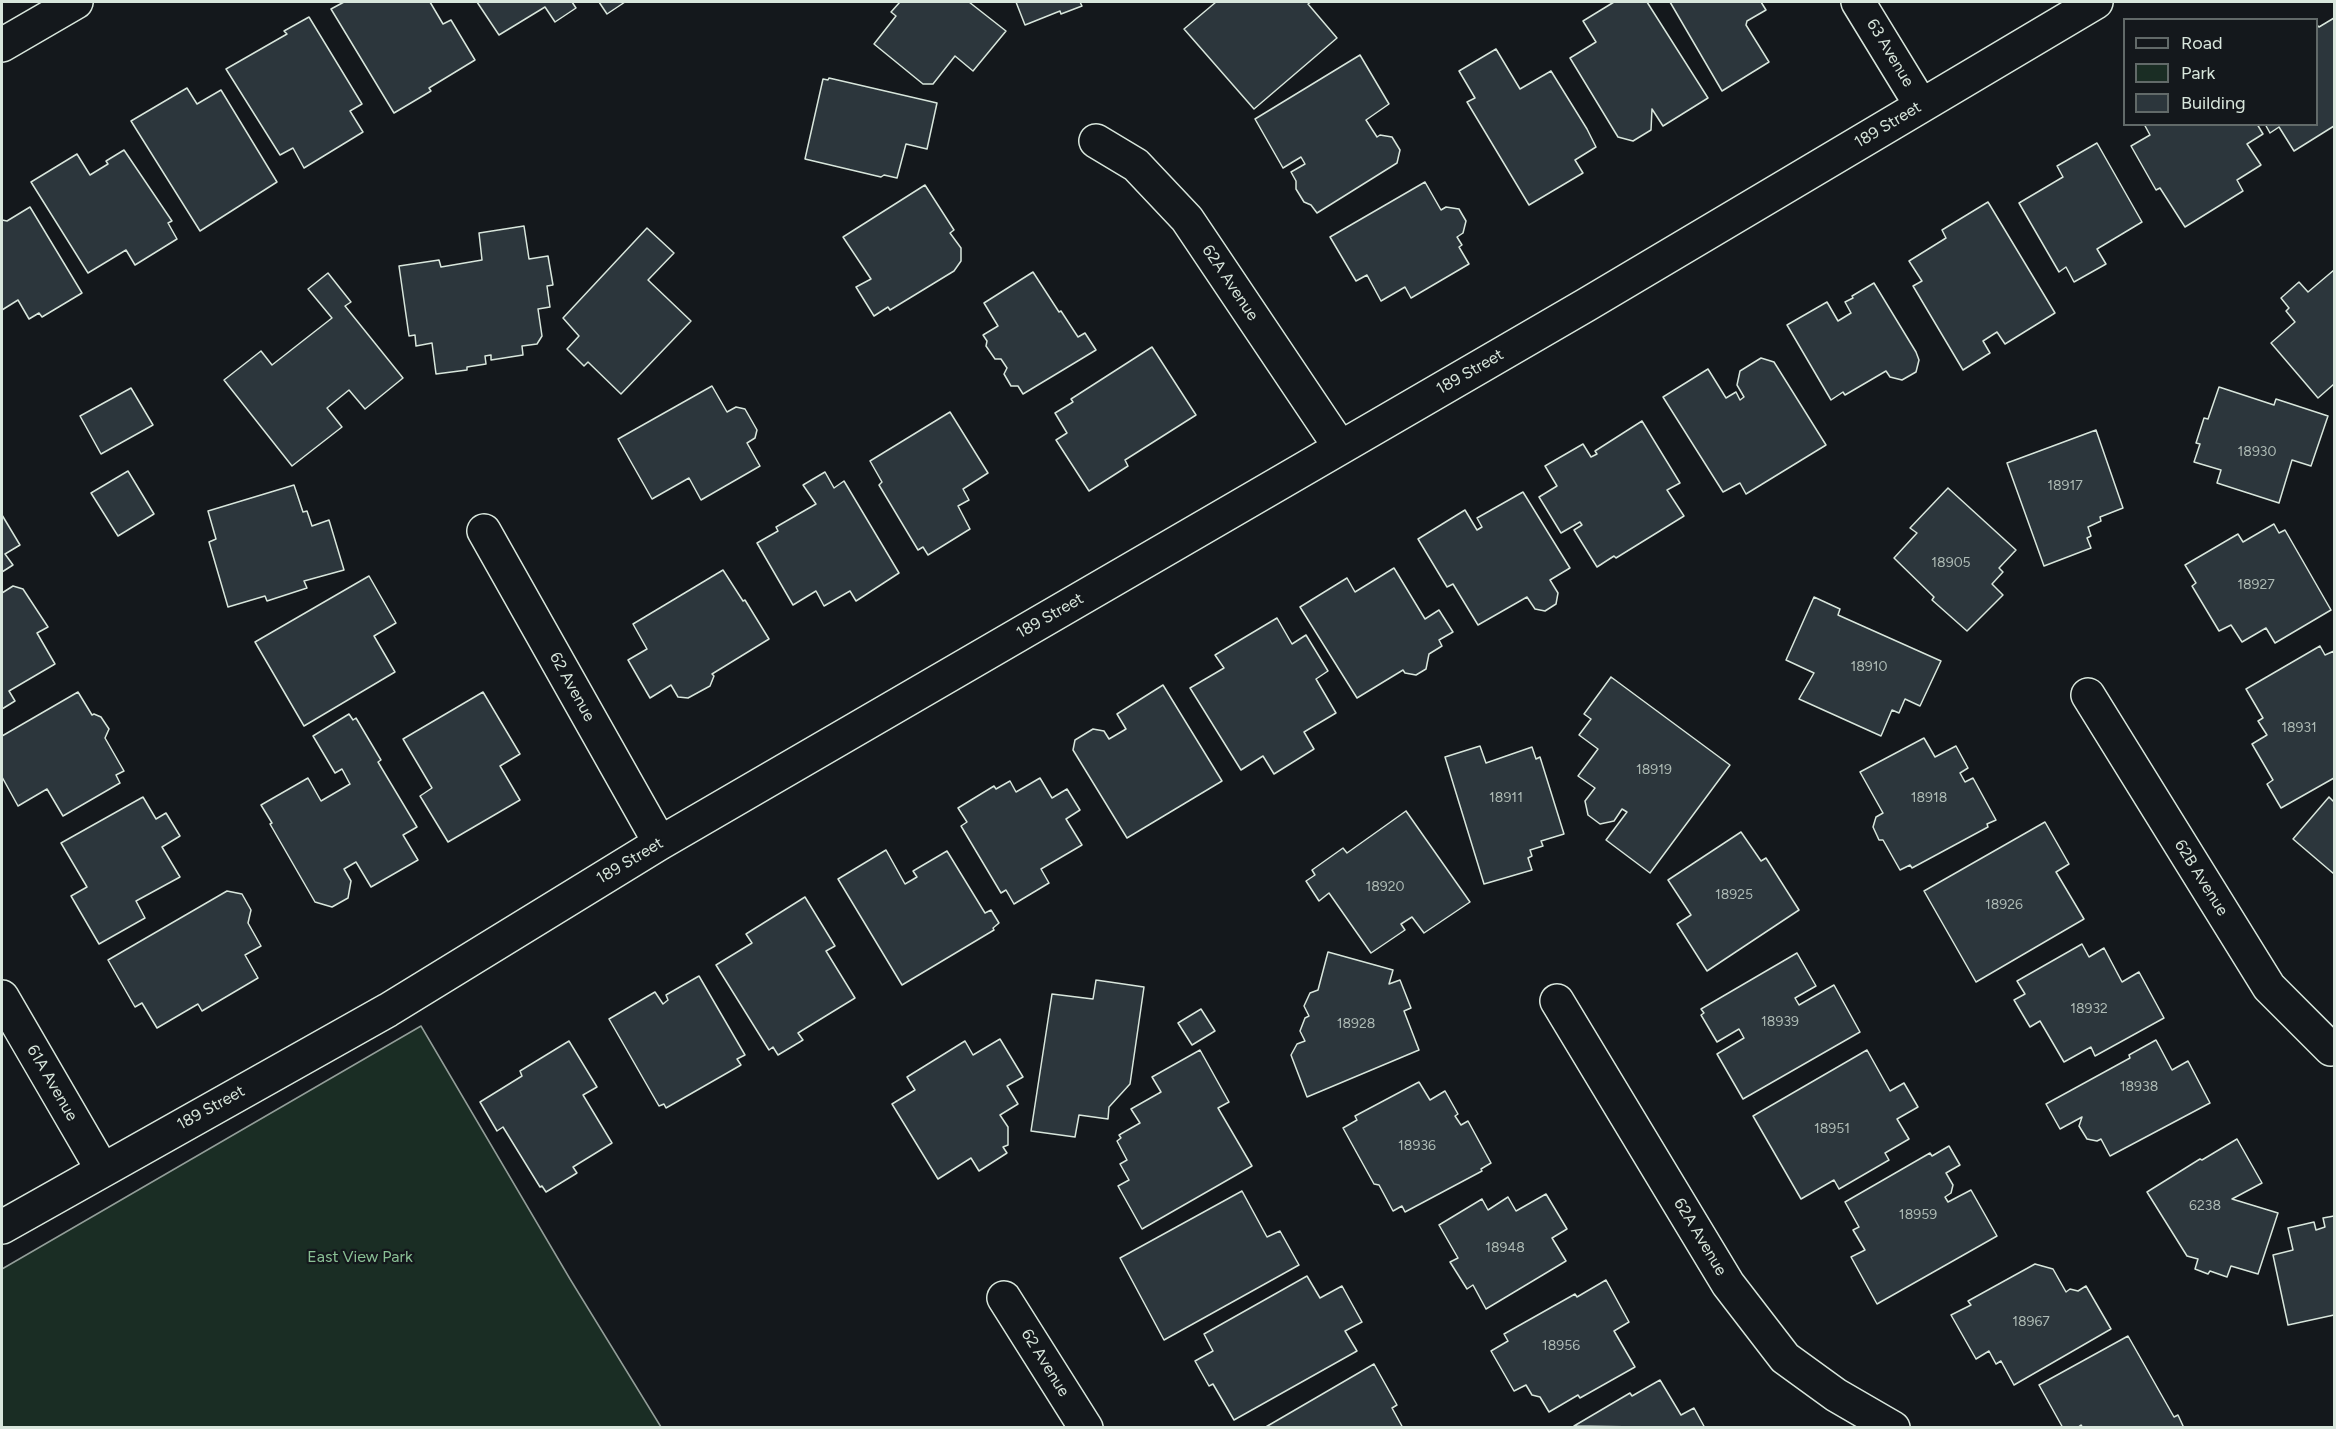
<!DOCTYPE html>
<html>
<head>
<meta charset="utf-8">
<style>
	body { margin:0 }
	#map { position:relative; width:2336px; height:1429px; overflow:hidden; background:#14181c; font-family:Figtree,sans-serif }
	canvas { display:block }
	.frame { position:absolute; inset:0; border:3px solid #d8e6dc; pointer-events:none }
	.legend { position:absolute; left:2123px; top:18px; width:195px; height:108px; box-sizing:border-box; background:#14181c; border:2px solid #626a69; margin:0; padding:8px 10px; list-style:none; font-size:18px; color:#d8e6dc }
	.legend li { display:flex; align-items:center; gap:12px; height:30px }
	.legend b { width:30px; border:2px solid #626a69 }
</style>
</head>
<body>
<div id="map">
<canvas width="2336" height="1429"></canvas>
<div class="frame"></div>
<ul class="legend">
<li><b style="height:8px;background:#14181c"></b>Road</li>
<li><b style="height:16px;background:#1a2d24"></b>Park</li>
<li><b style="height:16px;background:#2c363c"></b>Building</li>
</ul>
</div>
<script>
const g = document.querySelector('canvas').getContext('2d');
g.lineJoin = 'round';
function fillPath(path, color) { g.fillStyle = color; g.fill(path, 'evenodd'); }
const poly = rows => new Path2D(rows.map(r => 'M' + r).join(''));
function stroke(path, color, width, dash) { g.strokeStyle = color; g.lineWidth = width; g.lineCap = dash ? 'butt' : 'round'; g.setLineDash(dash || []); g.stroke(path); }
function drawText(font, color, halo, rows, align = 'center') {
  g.font = font + ' Figtree,sans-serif'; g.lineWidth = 4.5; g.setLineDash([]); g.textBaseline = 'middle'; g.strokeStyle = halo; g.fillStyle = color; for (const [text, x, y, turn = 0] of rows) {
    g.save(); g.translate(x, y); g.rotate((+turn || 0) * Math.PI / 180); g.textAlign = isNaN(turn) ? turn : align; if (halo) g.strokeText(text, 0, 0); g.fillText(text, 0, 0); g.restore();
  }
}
const green = poly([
	[421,1026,570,1279,661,1427,2,1427,2,1269,421,1026]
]);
fillPath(green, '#1a2d24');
stroke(green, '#939e99', 1.5);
const building = poly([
	[344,2,430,2,443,24,451,20,475,60,429,88,431,91,394,113,331,9,344,2],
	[477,2,572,2,576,8,555,22,545,7,499,35,477,2],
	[599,2,625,2,607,14,599,2],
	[900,2,969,2,1006,31,973,71,955,56,933,84,923,84,874,44,896,16,891,12,900,2],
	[1016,2,1080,2,1082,6,1061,14,1060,11,1025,25,1016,2],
	[1216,2,1311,2,1308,4,1337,38,1254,109,1184,29,1216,2],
	[1614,2,1647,2,1708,98,1663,126,1652,109,1651,130,1633,141,1618,137,1570,58,1596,42,1583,21,1614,2],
	[1670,2,1761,2,1766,10,1747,21,1746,25,1769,62,1722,91,1670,2],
	[309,17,362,104,350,111,363,132,304,168,293,148,280,155,226,69,287,34,284,31,309,17],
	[2334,18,2334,126,2294,151,2279,127,2270,133,2265,124,2316,124,2316,24,2319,27,2334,18],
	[1496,49,1520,89,1551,71,1587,129,1596,147,1575,160,1583,173,1529,205,1467,102,1475,98,1459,71,1496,49],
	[1360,55,1389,104,1366,120,1377,137,1380,135,1392,137,1400,150,1397,163,1317,213,1311,205,1304,202,1296,189,1296,181,1291,172,1305,164,1301,157,1283,168,1255,119,1360,55],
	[829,78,937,103,927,149,906,144,897,178,884,175,881,177,805,159,823,79,828,80,829,78],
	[187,88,197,104,221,90,277,182,200,231,131,121,187,88],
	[2144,124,2257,124,2263,134,2247,144,2261,165,2237,180,2243,191,2185,227,2160,188,2156,190,2131,146,2150,135,2144,124],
	[2097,143,2142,222,2097,249,2106,264,2074,282,2066,267,2059,272,2019,203,2063,177,2057,166,2097,143],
	[124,150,172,221,168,223,177,239,135,265,126,250,88,273,31,182,77,154,90,175,108,164,106,161,124,150],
	[1425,182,1441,210,1446,207,1459,209,1466,221,1463,233,1457,237,1462,245,1459,247,1469,264,1411,298,1405,287,1381,301,1367,275,1356,281,1330,237,1425,182],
	[925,185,954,230,950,233,961,248,961,261,954,271,890,310,888,307,874,316,856,287,871,279,843,237,925,185],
	[1988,202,2055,313,2005,344,1997,332,1983,341,1990,353,1963,370,1913,286,1922,281,1909,261,1946,238,1942,230,1988,202],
	[30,207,82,293,42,317,39,313,29,319,18,300,2,310,2,220,7,221,30,207],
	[524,226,529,259,548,256,553,285,547,286,550,307,538,309,542,336,537,344,522,346,523,355,491,360,491,355,485,356,486,364,467,367,467,370,436,374,432,343,416,346,415,335,409,336,399,266,439,260,441,267,482,260,479,233,524,226],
	[647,228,674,253,648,280,691,321,621,394,588,362,584,366,567,349,579,336,563,318,647,228],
	[2334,270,2334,384,2318,398,2271,343,2295,322,2286,311,2289,308,2281,298,2299,282,2308,292,2334,270],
	[1033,272,1059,312,1061,311,1078,337,1085,333,1096,350,1023,394,1018,386,1011,386,1004,374,1007,368,1001,359,995,359,986,346,987,341,983,335,998,326,984,303,1033,272],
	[328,273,351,302,345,306,403,378,365,409,349,390,327,408,342,427,292,466,224,380,261,351,272,365,332,318,308,289,328,273],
	[1874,283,1916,352,1919,360,1916,372,1902,380,1890,377,1886,371,1845,395,1843,392,1831,400,1787,325,1827,302,1838,321,1851,313,1845,302,1853,298,1852,296,1874,283],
	[1152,347,1196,415,1125,460,1128,466,1089,491,1056,440,1067,433,1055,413,1073,402,1071,399,1152,347],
	[1761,358,1774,362,1826,445,1746,494,1740,483,1723,492,1663,397,1708,369,1726,398,1736,392,1740,400,1744,397,1737,385,1740,371,1761,358],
	[712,386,727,412,736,407,745,409,757,430,755,438,747,443,760,466,701,500,689,478,652,499,618,439,712,386],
	[2219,387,2274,405,2276,399,2328,416,2311,466,2292,460,2279,503,2217,483,2221,470,2194,462,2200,444,2196,443,2204,418,2208,419,2219,387],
	[131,388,153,425,101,454,80,416,131,388],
	[950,412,988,473,963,489,969,500,958,506,970,529,928,555,923,547,918,550,879,485,882,482,870,461,950,412],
	[1642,421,1680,483,1667,490,1684,516,1616,558,1614,556,1597,567,1574,530,1582,525,1580,522,1561,533,1539,497,1557,486,1545,466,1583,444,1591,457,1597,454,1595,451,1642,421],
	[2096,430,2123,508,2100,517,2101,521,2088,527,2091,536,2087,538,2091,548,2044,566,2007,463,2096,430],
	[128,471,154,514,118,536,91,493,128,471],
	[825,472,834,488,844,481,899,573,856,601,850,591,824,606,816,591,793,605,757,543,778,531,776,527,816,504,803,485,825,472],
	[294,485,303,512,307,511,312,526,329,520,344,570,304,581,307,588,267,601,265,596,228,607,209,542,216,539,208,511,294,485],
	[1948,488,2016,550,1999,568,2003,572,1992,584,2003,595,1967,631,1932,600,1934,597,1894,558,1917,533,1910,528,1948,488],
	[1523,492,1570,568,1550,580,1558,593,1556,604,1545,611,1535,609,1527,597,1478,625,1453,584,1447,587,1418,539,1465,510,1477,530,1482,527,1477,518,1523,492],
	[2,515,20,545,5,554,13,565,2,572,2,515],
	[2274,524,2279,533,2285,530,2331,610,2275,643,2266,628,2242,642,2231,625,2219,631,2192,586,2196,583,2185,565,2238,534,2243,542,2274,524],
	[1394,568,1425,619,1439,610,1453,632,1439,640,1442,646,1429,654,1426,669,1416,675,1405,673,1403,670,1357,698,1300,607,1347,578,1355,592,1394,568],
	[723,570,743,601,745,600,769,639,712,674,714,676,710,686,688,698,678,697,671,685,650,698,628,660,647,649,633,624,723,570],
	[369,576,396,623,374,636,395,672,304,726,255,642,369,576],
	[13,586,23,589,48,627,37,633,55,664,9,691,15,701,2,709,2,593,13,586],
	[1814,597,1840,609,1838,615,1941,661,1920,706,1905,699,1899,713,1892,710,1881,736,1799,699,1814,673,1786,660,1814,597],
	[1277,618,1292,644,1306,635,1328,671,1316,679,1336,713,1304,732,1314,749,1274,774,1263,756,1241,770,1190,688,1224,668,1215,655,1277,618],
	[2320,646,2325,655,2334,651,2334,778,2281,808,2267,784,2273,780,2252,744,2267,735,2258,721,2263,718,2246,689,2320,646],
	[1611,677,1730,765,1650,873,1606,840,1627,812,1622,809,1614,821,1600,824,1588,815,1585,801,1595,788,1578,776,1598,749,1579,735,1591,719,1584,714,1611,677],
	[1163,685,1222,781,1127,838,1073,750,1075,740,1093,729,1104,731,1109,739,1126,729,1117,714,1163,685],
	[78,692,92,715,94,714,101,717,109,729,105,738,124,771,116,775,120,783,63,816,47,789,18,806,2,777,2,736,78,692],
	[483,692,520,754,500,766,520,800,448,842,420,796,432,788,403,739,483,692],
	[349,714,353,720,356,718,381,760,378,762,417,827,403,835,418,860,371,887,356,862,344,869,351,881,348,898,332,907,315,902,270,824,272,823,261,805,308,778,321,801,350,784,342,769,335,773,313,736,349,714],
	[1924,738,1935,757,1956,746,1968,768,1960,773,1965,782,1973,778,1996,820,1987,824,1988,827,1912,868,1910,865,1900,870,1883,840,1879,840,1873,827,1876,817,1883,813,1860,772,1924,738],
	[1480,746,1486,763,1532,747,1536,759,1540,757,1564,834,1541,841,1543,846,1530,850,1532,856,1528,858,1532,870,1484,884,1445,757,1480,746],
	[1040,778,1052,798,1067,789,1080,810,1066,819,1082,845,1041,869,1049,883,1014,904,1006,890,1001,893,961,826,967,822,958,808,994,786,996,789,1010,781,1016,792,1040,778],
	[143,797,156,819,166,813,180,836,162,847,180,877,136,901,145,918,99,944,71,896,87,887,61,843,143,797],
	[2329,797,2334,802,2334,874,2293,839,2329,797],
	[1406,811,1470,902,1424,933,1412,917,1401,924,1405,930,1371,953,1329,893,1319,901,1306,881,1315,875,1312,870,1343,848,1347,853,1406,811],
	[2045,822,2069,864,2056,872,2084,919,1976,982,1924,891,2045,822],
	[1741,832,1761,861,1766,858,1799,910,1707,971,1677,924,1691,915,1668,880,1741,832],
	[886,850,905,884,917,877,913,871,947,851,985,913,991,910,999,923,993,928,994,930,902,985,838,879,886,850],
	[227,891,242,894,251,910,248,923,261,946,245,955,258,978,202,1011,198,1004,157,1028,142,1003,135,1007,108,960,227,891],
	[805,897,835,946,826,951,855,998,798,1033,803,1040,778,1055,773,1047,769,1050,716,965,752,943,746,934,805,897],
	[2082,944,2089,957,2104,948,2122,982,2139,972,2164,1018,2095,1056,2091,1047,2064,1062,2040,1021,2030,1027,2014,1000,2025,994,2017,981,2082,944],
	[1328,952,1393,970,1389,984,1400,980,1411,1008,1404,1011,1419,1050,1307,1097,1291,1055,1297,1044,1305,1041,1300,1031,1305,1018,1309,1016,1304,1006,1310,993,1318,990,1328,952],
	[1797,953,1816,986,1795,998,1799,1005,1834,985,1860,1032,1743,1099,1717,1054,1744,1038,1739,1029,1717,1042,1701,1015,1704,1013,1701,1009,1797,953],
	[699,976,745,1055,737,1059,741,1065,666,1108,664,1104,659,1106,609,1019,655,992,663,1004,668,1000,666,995,699,976],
	[1096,980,1144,987,1130,1084,1109,1107,1108,1119,1079,1115,1075,1137,1031,1131,1052,994,1093,999,1096,980],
	[1201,1009,1215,1031,1192,1045,1178,1023,1201,1009],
	[1000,1039,1023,1077,1007,1086,1018,1104,1000,1115,1008,1127,1008,1145,1003,1147,1007,1153,979,1171,971,1158,938,1179,892,1104,915,1090,907,1077,965,1041,973,1055,1000,1039],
	[2156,1040,2172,1070,2188,1061,2210,1103,2110,1156,2101,1139,2097,1141,2087,1139,2079,1126,2082,1117,2060,1129,2046,1104,2130,1058,2129,1055,2156,1040],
	[569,1041,597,1087,583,1095,612,1143,573,1167,577,1173,546,1192,542,1186,540,1187,503,1127,497,1131,480,1102,522,1076,520,1071,569,1041],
	[1200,1050,1229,1102,1218,1108,1252,1166,1142,1229,1118,1186,1129,1180,1120,1164,1127,1160,1117,1141,1121,1138,1119,1135,1140,1123,1131,1109,1161,1092,1152,1077,1200,1050],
	[1867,1050,1890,1091,1904,1083,1918,1107,1897,1119,1909,1139,1885,1153,1889,1160,1839,1189,1834,1180,1801,1199,1753,1116,1867,1050],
	[1419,1082,1430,1100,1445,1091,1458,1114,1455,1116,1461,1125,1468,1121,1491,1163,1481,1169,1482,1171,1405,1212,1402,1206,1393,1211,1379,1185,1374,1184,1343,1128,1357,1120,1355,1116,1419,1082],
	[2237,1139,2262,1183,2232,1199,2278,1213,2258,1274,2231,1266,2227,1277,2210,1271,2208,1274,2195,1269,2198,1259,2187,1256,2147,1192,2200,1159,2202,1160,2237,1139],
	[1949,1146,1960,1165,1946,1173,1953,1185,1951,1193,1945,1197,1948,1202,1971,1190,1997,1236,1877,1304,1851,1257,1865,1250,1853,1230,1859,1227,1845,1202,1930,1153,1932,1156,1949,1146],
	[1242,1191,1267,1237,1280,1231,1299,1265,1164,1340,1120,1258,1242,1191],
	[1546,1194,1567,1229,1552,1238,1566,1261,1486,1309,1473,1285,1467,1289,1450,1262,1458,1258,1439,1225,1482,1199,1488,1210,1508,1197,1516,1211,1546,1194],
	[2334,1216,2334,1315,2288,1325,2273,1255,2293,1250,2288,1228,2314,1222,2316,1230,2325,1227,2323,1218,2334,1216],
	[2035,1264,2053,1269,2066,1292,2070,1289,2078,1291,2086,1286,2111,1329,2014,1385,2001,1361,1996,1364,1989,1351,1976,1359,1951,1315,1971,1305,1968,1301,2035,1264],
	[1307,1276,1320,1298,1342,1286,1362,1322,1345,1331,1357,1351,1234,1420,1213,1384,1209,1386,1195,1361,1213,1351,1204,1334,1307,1276],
	[1606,1280,1629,1322,1614,1331,1635,1367,1580,1398,1578,1395,1549,1412,1540,1397,1532,1395,1526,1385,1514,1391,1491,1351,1508,1341,1504,1334,1575,1294,1577,1297,1606,1280],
	[2128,1336,2174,1417,2178,1415,2184,1428,2083,1428,2081,1425,2077,1428,2063,1428,2039,1385,2128,1336],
	[1374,1364,1397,1405,1392,1408,1403,1428,1264,1428,1374,1364],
	[1660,1380,1681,1415,1694,1408,1705,1428,1574,1426,1630,1393,1632,1396,1660,1380]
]);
fillPath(building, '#2c363c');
stroke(building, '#d8e6dc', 1.5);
const street = poly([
	[1858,2,1921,105],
	[1096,141,1136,165,1187,219,1340,447],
	[484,531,660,843],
	[2088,695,2269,987,2331,1049,2334,1045],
	[2,997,102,1169],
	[1557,1001,1728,1284,1785,1358,1836,1395,1893,1428],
	[2,1227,388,1010,660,843,1586,305,2096,2],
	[1004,1298,1086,1428]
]);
const secondary = poly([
	[2,45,76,2]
]);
stroke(street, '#d8e6dc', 36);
stroke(secondary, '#d8e6dc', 36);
stroke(street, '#14181c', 33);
stroke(secondary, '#14181c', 33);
drawText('14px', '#adbab4', null, [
	["18930",2257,452],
	["18917",2065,486],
	["18905",1951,563],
	["18927",2256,585],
	["18910",1869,667],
	["18931",2299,728],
	["18919",1654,770],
	["18911",1506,798],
	["18918",1929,798],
	["18920",1385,887],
	["18925",1734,895],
	["18926",2004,905],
	["18932",2089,1009],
	["18939",1780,1022],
	["18928",1356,1024],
	["18938",2139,1087],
	["18951",1832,1129],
	["18936",1417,1146],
	["6238",2205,1206],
	["18959",1918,1215],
	["18948",1505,1248],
	["18967",2031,1322],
	["18956",1561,1346]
]);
drawText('16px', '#d8e6dc', '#14181c', [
	["63 Avenue",1890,53,59],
	["189 Street",1888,125,-31],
	["62A Avenue",1230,283,56],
	["189 Street",1470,372,-30],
	["189 Street",1050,616,-30],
	["62 Avenue",572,687,61],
	["189 Street",630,861,-31],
	["62B Avenue",2201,878,58],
	["61A Avenue",52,1083,60],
	["189 Street",211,1108,-29],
	["62A Avenue",1700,1237,59],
	["62 Avenue",1045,1363,58]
]);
drawText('16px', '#8ac095', '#14181c', [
	["East View Park",360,1257]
]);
</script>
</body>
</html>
